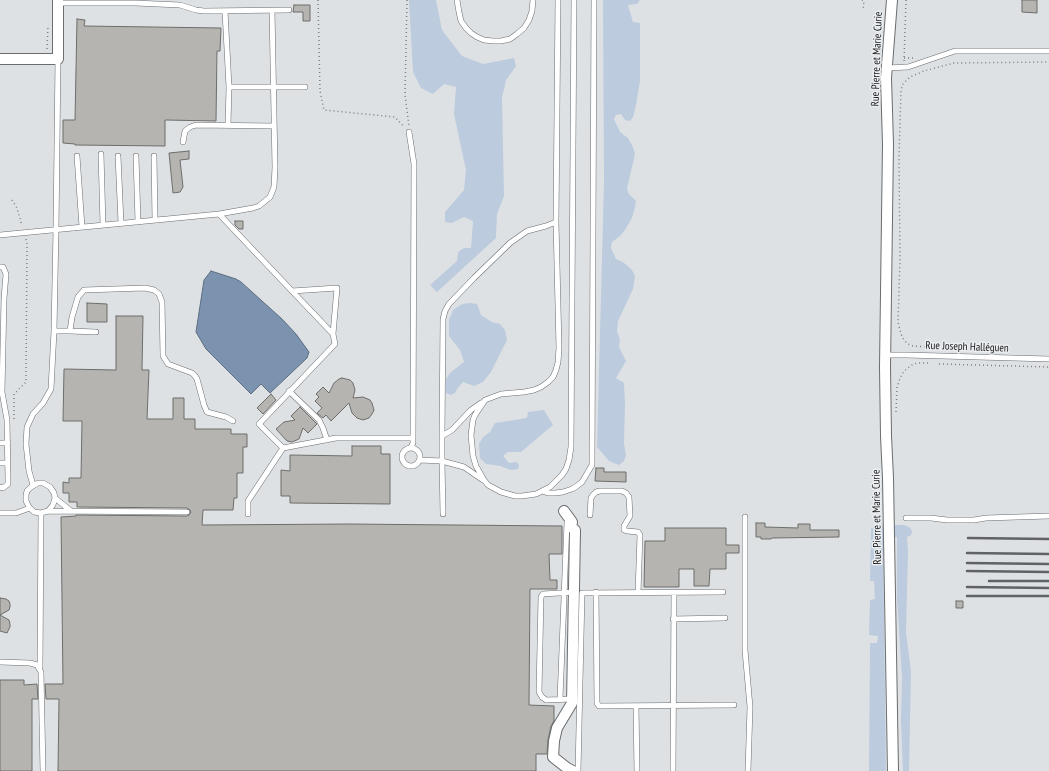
<!DOCTYPE html>
<html>
<head>
<meta charset="utf-8">
<style>
	body { margin:0 }
	canvas { display:block; background:#dee1e4 }
</style>
</head>
<body>
<canvas width="1049" height="771"></canvas>
<script>
const g = document.querySelector('canvas').getContext('2d');
g.lineJoin = 'round';
function fillPath(path, color) { g.fillStyle = color; g.fill(path, 'evenodd'); }
const poly = rows => new Path2D(rows.map(r => 'M' + r).join(''));
function stroke(path, color, width, dash) { g.strokeStyle = color; g.lineWidth = width; g.lineCap = dash ? 'butt' : 'round'; g.setLineDash(dash || []); g.stroke(path); }
function drawText(font, color, halo, rows, align = 'center') {
  g.font = font + ' "PT Sans Narrow",sans-serif'; g.lineWidth = 3; g.setLineDash([]); g.textBaseline = 'middle'; g.strokeStyle = halo; g.fillStyle = color; for (const [text, x, y, turn = 0] of rows) {
    g.save(); g.translate(x, y); g.rotate((+turn || 0) * Math.PI / 180); g.textAlign = isNaN(turn) ? turn : align; if (halo) g.strokeText(text, 0, 0); g.fillText(text, 0, 0); g.restore();
  }
}
fillPath(poly([
	[409,0,436,0,442,30,462,56,483,64,514,58,516,66,506,80,502,98,504,196,497,214,496,238,437,292,430,285,457,261,458,252,464,248,471,248,473,221,464,217,452,223,445,222,445,212,464,190,466,170,454,114,456,87,444,84,433,94,421,88,413,72],
	[603,0,640,0,637,4,628,5,633,22,640,23,640,81,636,105,633,117,630,121,625,120,621,114,616,115,614,119,620,132,628,138,633,147,635,154,627,189,629,194,636,201,635,207,632,218,625,230,620,236,612,242,611,248,616,259,623,262,632,270,635,276,633,289,618,321,617,331,620,340,619,347,626,361,616,378,624,383,625,405,624,444,626,455,624,461,619,465,609,461,597,447,604,182],
	[470,303,477,304,481,315,492,322,500,324,505,330,507,340,491,372,483,382,474,386,463,382,457,389,455,393,451,395,446,393,446,379,451,372,464,362,460,350,449,336,449,320,453,310,462,304],
	[544,410,553,425,521,452,508,452,503,456,509,463,517,462,519,465,518,469,511,470,500,466,486,464,480,458,479,444,483,437,490,432,495,423,527,418,528,412],
	[877,525,904,525,909,527,911,529,912,532,911,535,907,537,908,552,906,632,911,672,909,771,903,771,901,721,902,678,897,597,897,537,883,538,886,771,869,771,870,643,877,643,878,636,869,635,870,600,875,599,874,581,870,581,871,528,872,529,874,526]
]), '#bccbde');
const water = poly([
	[211,271,236,279,241,282,282,319,296,334,309,352,307,358,270,393,261,384,251,394,206,349,196,332,204,280,211,271]
]);
fillPath(water, '#7b93af');
stroke(water, '#5d6e82', 1);
const building = poly([
	[1022,0,1037,0,1037,13,1022,12,1022,0],
	[294,5,310,5,310,21,303,21,303,12,293,12,294,5],
	[77,19,85,20,84,26,221,28,220,51,217,51,216,121,165,120,165,146,75,145,75,144,63,143,63,120,75,120,77,19],
	[189,151,189,159,180,160,183,187,180,192,173,193,169,153,189,151],
	[235,221,243,221,243,229,239,229,235,225,235,221],
	[87,303,107,304,107,322,87,322,87,303],
	[116,316,143,316,142,370,149,370,147,419,173,419,173,398,184,398,184,419,195,419,195,429,231,429,231,434,247,434,247,447,243,447,243,473,237,473,237,498,234,498,233,510,203,510,202,525,349,524,562,526,562,554,549,554,550,580,557,580,557,589,530,589,529,705,554,706,554,721,551,726,548,740,547,754,536,754,536,771,58,771,59,699,46,699,45,684,63,684,61,517,76,516,76,515,187,516,189,515,191,512,190,510,187,508,77,507,77,502,69,502,69,493,63,493,63,482,69,483,69,478,81,478,82,421,63,421,64,369,116,370,116,316],
	[342,378,350,380,353,383,355,390,353,398,363,397,370,400,372,403,374,410,372,414,369,418,363,420,357,418,352,413,349,403,331,421,326,415,323,418,317,413,322,408,315,401,319,397,316,394,323,387,329,393,334,383,339,379,342,378],
	[271,394,276,400,263,414,257,408,271,394],
	[300,407,317,424,308,433,303,428,299,439,292,442,287,441,276,429,284,422,295,420,291,416,300,407],
	[352,446,381,446,381,454,390,454,390,504,290,503,290,496,281,496,281,470,290,471,290,455,352,456,352,446],
	[596,468,604,468,604,472,626,472,626,482,595,481,596,468],
	[756,523,765,523,765,527,798,528,798,524,810,524,810,530,839,530,839,537,772,538,771,539,761,539,761,537,756,537,756,523],
	[665,528,726,528,726,545,739,545,739,553,726,553,726,569,710,569,709,586,694,586,694,569,679,569,679,587,644,587,645,541,665,541,665,528],
	[0,598,6,599,9,601,10,604,10,607,9,610,0,615,9,620,10,624,10,627,7,633,0,631,0,598],
	[956,601,963,601,963,608,956,608,956,601],
	[0,680,24,680,24,685,37,684,38,699,32,699,32,771,0,771,0,680]
]);
fillPath(building, '#b5b4b0');
stroke(building, '#6d6d6a', 1);
const lane = poly([
	[457,0,459,12,461,21,466,28,471,33,477,37,484,40,493,41,501,41,510,39,517,34,524,28,529,20,532,11,533,0],
	[558,0,556,222,559,348,558,362,556,370,553,377,548,382,541,387,534,390,524,392,501,394,485,400,475,415,473,420,471,435,473,456,476,466,484,480,488,485,501,492,515,496,522,496,536,494,550,487,562,475,566,469,569,460,571,447,574,0],
	[58,3,135,3,180,5,196,10,204,11,289,10],
	[225,11,229,87,228,125],
	[887,68,908,67,955,51,1049,51],
	[229,87,305,87],
	[409,132,414,164,413,443,411,447],
	[183,142,185,131,190,127,196,125,274,126],
	[101,154,103,225],
	[77,156,82,227],
	[118,156,121,223],
	[136,156,138,222],
	[154,156,155,220],
	[219,214,253,208,259,206,270,197,274,187,275,167,272,10],
	[0,235,219,214,292,291,333,334,337,288,292,291],
	[0,267,3,267,6,274,4,299,2,392,7,420,8,479,8,484,3,488,0,487],
	[54,331,70,331,72,317,78,297,84,290,145,288,154,290,159,294,162,302,163,356,168,364,192,373,195,376,197,379,204,405,207,412,226,417,233,421],
	[70,331,96,332],
	[885,355,906,355,1049,359],
	[289,391,319,420,323,428,327,440],
	[481,403,471,410,452,430,442,436,442,461,464,467,483,480],
	[442,436,443,319,445,311,449,304,474,278,510,243,527,231,546,226,556,222],
	[0,443,8,443],
	'402 457a9 9 0 1 1 18 0a9 9 0 1 1-18 0Z',
	[283,448,336,438,413,438],
	[420,460,442,461,443,514],
	[0,463,8,463],
	[33,485,29,471,26,444,27,427,33,414,43,403,51,389,54,331,56,229,58,59],
	[542,491,548,493,555,493,563,492,572,489,577,486,582,482,592,465,594,0],
	[55,498,53,505,48,511,41,513,34,512,29,507,26,501,26,495,27,491,31,487,38,483,43,483,50,487,54,493,55,498,71,511],
	[48,511,187,512],
	[0,513,16,513,30,508],
	[248,514,248,501,283,448,259,424,335,344,333,334],
	[590,515,591,498,593,495,596,492,600,491,622,491,626,493,629,497,630,516,624,526,624,530,627,531,638,532,640,535,638,593],
	[745,517,745,650,750,707,748,771],
	[906,518,931,518,947,520,974,520,986,518,1049,516],
	[596,592,597,703,599,706,734,705],
	[673,619,725,618],
	[0,662,30,663,37,665,41,672,43,771],
	[40,668,41,513],
	[560,699,567,522],
	[572,699,546,700,542,697,539,692,541,597,543,594,575,592],
	[636,706,637,771],
	[578,771,582,593,723,592],
	[673,771,674,593]
]);
const street = poly([
	[892,0,886,78,888,144,885,367,886,436,888,478,893,771],
	[0,59,58,59,58,0],
	[564,511,572,522,571,527,575,530,572,703,557,728,554,741,553,757,567,768,573,771]
]);
stroke(lane, '#6a6c6e', 6);
stroke(street, '#6a6c6e', 12);
stroke(poly([
	[318,0,320,91,324,110,395,117,404,127],
	[407,0,405,95,409,126],
	[862,0,864,1,863,10],
	[47,49,48,25],
	[904,58,913,58],
	[904,61,906,0],
	[12,200,17,208,22,226],
	[931,349,931,347,913,346,908,344,904,340,901,334,898,322,900,259,899,157,901,90,903,84,910,77,924,71,954,63,1049,62],
	[939,364,1049,367],
	[896,412,897,388,900,378,904,371,912,365,917,363,929,363],
	[14,419,14,394,26,382,27,244,26,239]
]), '#7c7f81', 1.5, [1, 3]);
stroke(lane, '#fff', 5);
stroke(street, '#fff', 10);
stroke(poly([
	[968,538,1049,539],
	[967,553,1049,554],
	[967,563,1049,564],
	[967,571,1049,572],
	[989,581,1049,581],
	[967,587,1049,588],
	[967,596,1049,596]
]), '#606264', 2.5);
drawText('11px', '#161718', '#ebeef1', [
	["Rue Pierre et Marie Curie",877,59,-88],
	["Rue Joseph Halléguen",967,347,2],
	["Rue Pierre et Marie Curie",877,517,-91]
]);
</script>
</body>
</html>
